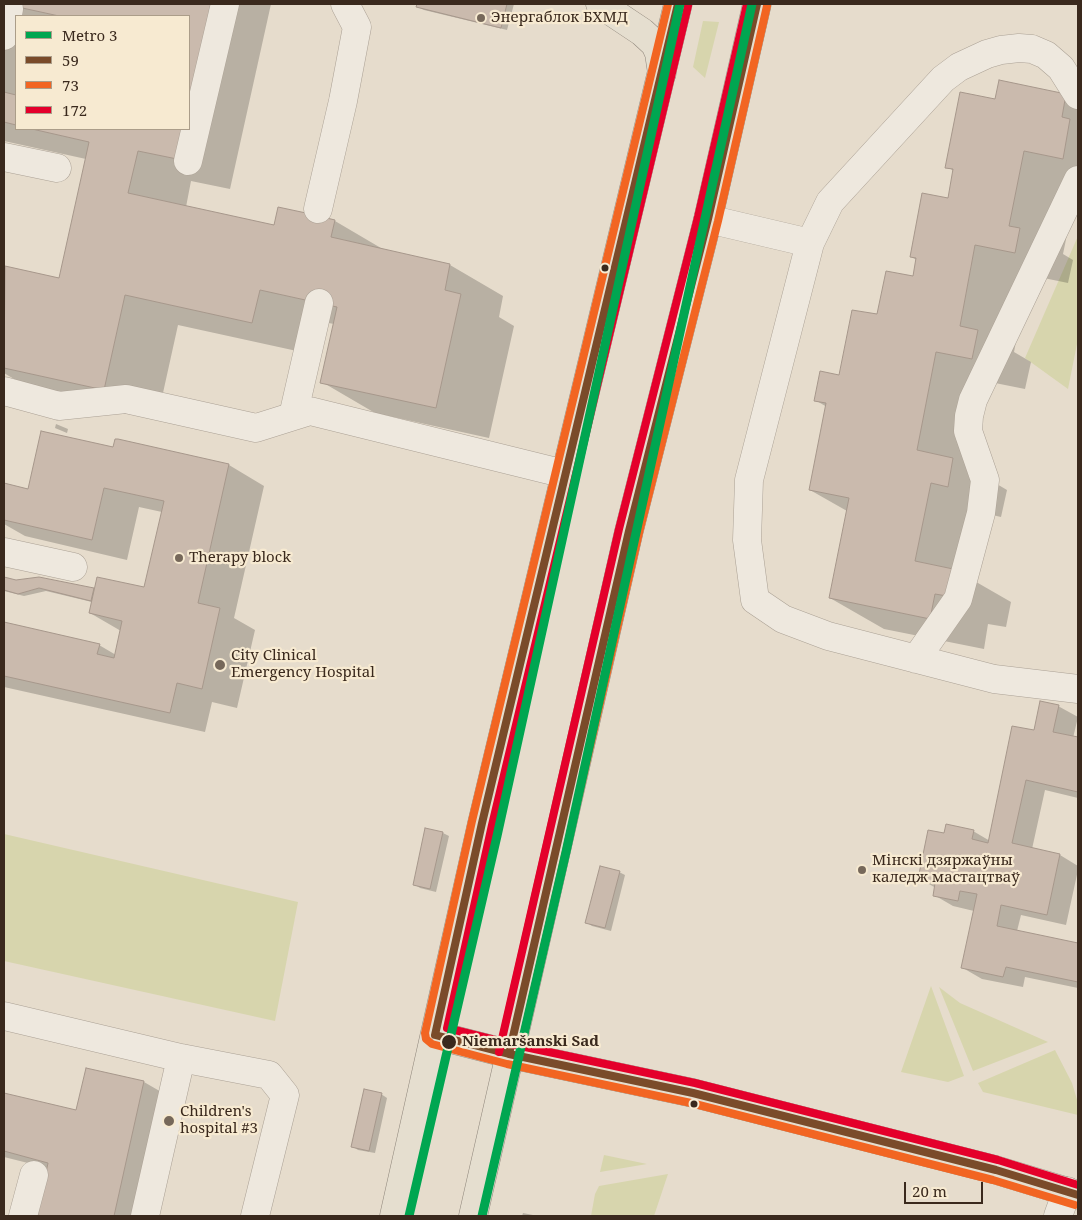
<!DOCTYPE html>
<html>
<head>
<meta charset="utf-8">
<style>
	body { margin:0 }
	#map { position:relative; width:1082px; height:1220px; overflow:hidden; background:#e6dccc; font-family:"Noto Serif",serif }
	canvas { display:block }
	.frame { position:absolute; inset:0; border:5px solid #3a291d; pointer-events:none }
	.legend { position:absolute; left:15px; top:15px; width:175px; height:115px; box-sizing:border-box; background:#f7ead1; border:1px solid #ab9d89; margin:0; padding:6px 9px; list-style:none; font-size:15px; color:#3a291d }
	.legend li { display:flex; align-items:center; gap:10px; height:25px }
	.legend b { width:25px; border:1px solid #ab9d89 }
	.scale { position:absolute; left:904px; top:1182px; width:79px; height:22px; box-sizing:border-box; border:2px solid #3a291d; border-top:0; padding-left:6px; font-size:15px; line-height:18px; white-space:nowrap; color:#3a291d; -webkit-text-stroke:4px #f7ead1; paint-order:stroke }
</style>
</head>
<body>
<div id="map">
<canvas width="1082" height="1220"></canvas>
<div class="frame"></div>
<ul class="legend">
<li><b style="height:6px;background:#00a651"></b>Metro 3</li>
<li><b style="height:6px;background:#7a4b2a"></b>59</li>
<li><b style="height:6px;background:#f26522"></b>73</li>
<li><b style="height:6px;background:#e4002b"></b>172</li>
</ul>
<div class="scale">20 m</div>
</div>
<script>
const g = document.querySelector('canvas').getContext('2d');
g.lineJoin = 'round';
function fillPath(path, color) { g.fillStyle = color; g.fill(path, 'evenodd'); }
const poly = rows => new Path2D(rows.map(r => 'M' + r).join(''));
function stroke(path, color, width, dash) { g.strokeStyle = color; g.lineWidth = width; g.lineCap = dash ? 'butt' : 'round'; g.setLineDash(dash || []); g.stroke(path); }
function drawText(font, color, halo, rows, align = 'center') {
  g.font = font + ' "Noto Serif",serif'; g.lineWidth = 4.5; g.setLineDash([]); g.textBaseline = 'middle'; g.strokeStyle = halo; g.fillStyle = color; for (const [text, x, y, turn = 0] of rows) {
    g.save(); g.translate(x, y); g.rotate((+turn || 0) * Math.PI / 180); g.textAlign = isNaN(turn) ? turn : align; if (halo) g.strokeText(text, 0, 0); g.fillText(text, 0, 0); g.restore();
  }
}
fillPath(poly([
	[703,21,719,22,705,78,693,67],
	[1078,236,1078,339,1068,389,1025,358],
	[4,834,298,902,275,1021,4,961],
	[931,986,964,1076,948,1082,901,1072],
	[939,987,960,1003,1048,1042,973,1071],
	[1055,1050,1072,1083,1078,1103,1078,1115,983,1092,978,1083],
	[604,1155,647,1164,600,1172],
	[668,1174,654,1216,591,1216,595,1194,599,1186]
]), '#d7d5ad');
fillPath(poly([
	[4,4,271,4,230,189,191,181,186,207,275,226,279,209,335,221,386,251,450,265,503,296,499,317,514,326,489,438,375,413,322,382,334,324,313,320,306,353,178,325,157,420,39,394,4,373,4,277,6,268,60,279,86,159,4,141],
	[16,16,189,16,189,129,16,129],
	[418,4,514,4,507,30,424,10,418,7],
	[1000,82,1078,102,1078,181,1063,254,1073,260,1068,283,1029,275,1014,352,1031,362,1025,389,990,382,973,470,1007,490,1001,517,984,513,971,579,1011,602,1006,627,988,624,984,649,884,629,830,598,847,511,810,490,827,407,815,400,840,376,878,316,914,278,917,260,911,257,949,199,954,171,947,167,996,100],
	[56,424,68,429,67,433,55,428],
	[118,440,229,465,264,486,234,618,255,630,237,708,212,702,205,732,4,687,4,623,99,645,116,655,121,631,90,613,92,602,46,591,24,596,4,591,4,578,16,581,39,578,95,590,145,589,162,512,139,507,127,560,25,536,4,524,4,484,29,490,114,449],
	[1058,706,1078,717,1073,738,1078,739,1078,798,1045,790,1032,849,1060,855,1078,866,1078,870,1066,925,1021,915,1017,931,1078,945,1078,988,1025,977,1023,987,982,979,963,968,974,911,953,906,934,895,936,888,920,879,945,834,973,831,990,841,1035,732],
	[443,833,449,836,436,892,420,888,414,884],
	[619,872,625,875,611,931,592,926,586,922],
	[144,1082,163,1093,136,1216,39,1216,48,1168,4,1157,4,1095,77,1111],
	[381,1094,387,1098,375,1153,358,1150,352,1146],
	[523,1213,538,1216,522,1216]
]), '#0003');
const building = poly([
	[4,4,211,4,189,104,189,16,59,16,4,4],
	[417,4,507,4,501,28,416,7,417,4],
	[999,80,1066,94,1062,117,1070,119,1063,159,1024,151,1009,226,1020,228,1015,253,975,245,960,326,978,330,972,359,936,352,917,450,953,458,948,487,931,483,915,561,958,570,953,597,935,594,930,619,829,598,849,498,809,490,826,403,814,401,820,371,839,375,852,310,877,314,886,271,913,276,916,258,910,257,922,193,948,198,953,169,945,168,960,92,995,99,999,80],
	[4,92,16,95,16,125,4,122,4,92],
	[32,129,183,129,177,159,138,151,128,193,274,225,278,207,306,213,335,220,331,237,450,264,445,290,461,294,436,408,320,383,337,307,260,290,252,323,125,295,104,390,4,368,5,266,59,278,89,142,32,129],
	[41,431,113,447,115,439,118,439,229,464,198,603,220,608,202,689,177,683,170,713,4,676,4,622,100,644,97,654,114,658,122,621,89,613,97,577,144,587,164,501,104,488,92,540,4,520,4,483,28,489,41,431],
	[4,577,16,580,39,577,94,588,91,601,39,588,18,594,4,590,4,577],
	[1040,701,1059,705,1053,732,1078,737,1078,792,1026,780,1012,843,1060,854,1047,915,1001,905,997,926,1078,943,1078,982,1006,967,1003,977,961,968,977,894,960,891,958,901,933,896,935,883,918,879,928,830,944,833,946,824,974,830,972,839,988,843,1012,726,1034,730,1040,701],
	[425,828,443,832,430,889,413,885,425,828],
	[600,866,620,871,605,928,585,923,600,866],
	[86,1068,144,1081,114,1216,37,1216,48,1163,4,1151,4,1093,76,1110,86,1068],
	[364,1089,382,1093,369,1151,351,1147,364,1089]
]);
fillPath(building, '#cabaad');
stroke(building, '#a6978b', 1);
const minor = poly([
	[4,36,9,9],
	[1078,95,1061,68,1046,55,1032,49,1019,48,1001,50,987,54,959,67,943,79,830,202,810,243,749,480,747,540,755,600,783,619,828,636,994,679,1078,689],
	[4,157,57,168],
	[188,161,225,4],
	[318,209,343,101,357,27,345,4],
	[708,219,810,243],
	[4,391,59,406,126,399,256,428,310,411,565,474],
	[293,416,319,303],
	[4,552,73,567],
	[916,659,958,599,981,513,985,480,968,431,969,416,973,400,1078,180],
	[4,1016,181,1058,269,1075,285,1095,255,1216],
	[23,1216,34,1175],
	[145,1216,181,1058],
	[1058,1216,1067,1191]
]);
const major = poly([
	[600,4,642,32,655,44,659,53,662,73],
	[435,1035,509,1054,693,1093,996,1170,1078,1195],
	[394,1216,482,823,678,4],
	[473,1216,629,531,708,219,757,4]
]);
stroke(minor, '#aba195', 29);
stroke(major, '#90877c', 29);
stroke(minor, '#eee8de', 28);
stroke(major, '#e5decf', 28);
stroke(poly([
	[678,4,482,823,435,1035,509,1054,693,1093,996,1170,1078,1195],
	[509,1054,629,531,708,219,757,4]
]), '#7a4b2a', 8);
stroke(poly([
	[668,4,472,821,425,1033,426,1039,432,1044,507,1064,691,1103,993,1180,1075,1205],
	[519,1056,639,533,718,221,767,6]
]), '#f26522', 8);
stroke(poly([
	[688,6,492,825,447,1028,511,1044,695,1083,998,1160,1078,1185],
	[499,1052,619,529,698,217,747,4]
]), '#e4002b', 8);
stroke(poly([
	[409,1216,497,836,680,4],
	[482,1216,566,852,752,4]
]), '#00a651', 9);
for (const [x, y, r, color] of [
	[481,18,5,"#76685a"],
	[605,268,4.5,"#3a291d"],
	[179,558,5,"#76685a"],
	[220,665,6,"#76685a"],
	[862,870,5,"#76685a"],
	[449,1042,8,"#3a291d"],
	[694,1104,4.5,"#3a291d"],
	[169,1121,6,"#76685a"]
]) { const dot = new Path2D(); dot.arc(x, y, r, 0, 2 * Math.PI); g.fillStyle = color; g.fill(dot); stroke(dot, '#f7ead1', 2); }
drawText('15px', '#3a291d', '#f7ead1', [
	["Энергаблок БХМД",491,18],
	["Therapy block",189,558],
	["City Clinical",231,656],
	["Emergency Hospital",231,673],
	["Мінскі дзяржаўны",872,861],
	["каледж мастацтваў",872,878],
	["Children's",180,1112],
	["hospital #3",180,1129]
], 'left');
drawText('bold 15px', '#3a291d', '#f7ead1', [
	["Niemaršanski Sad",462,1042]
], 'left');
</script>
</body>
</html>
